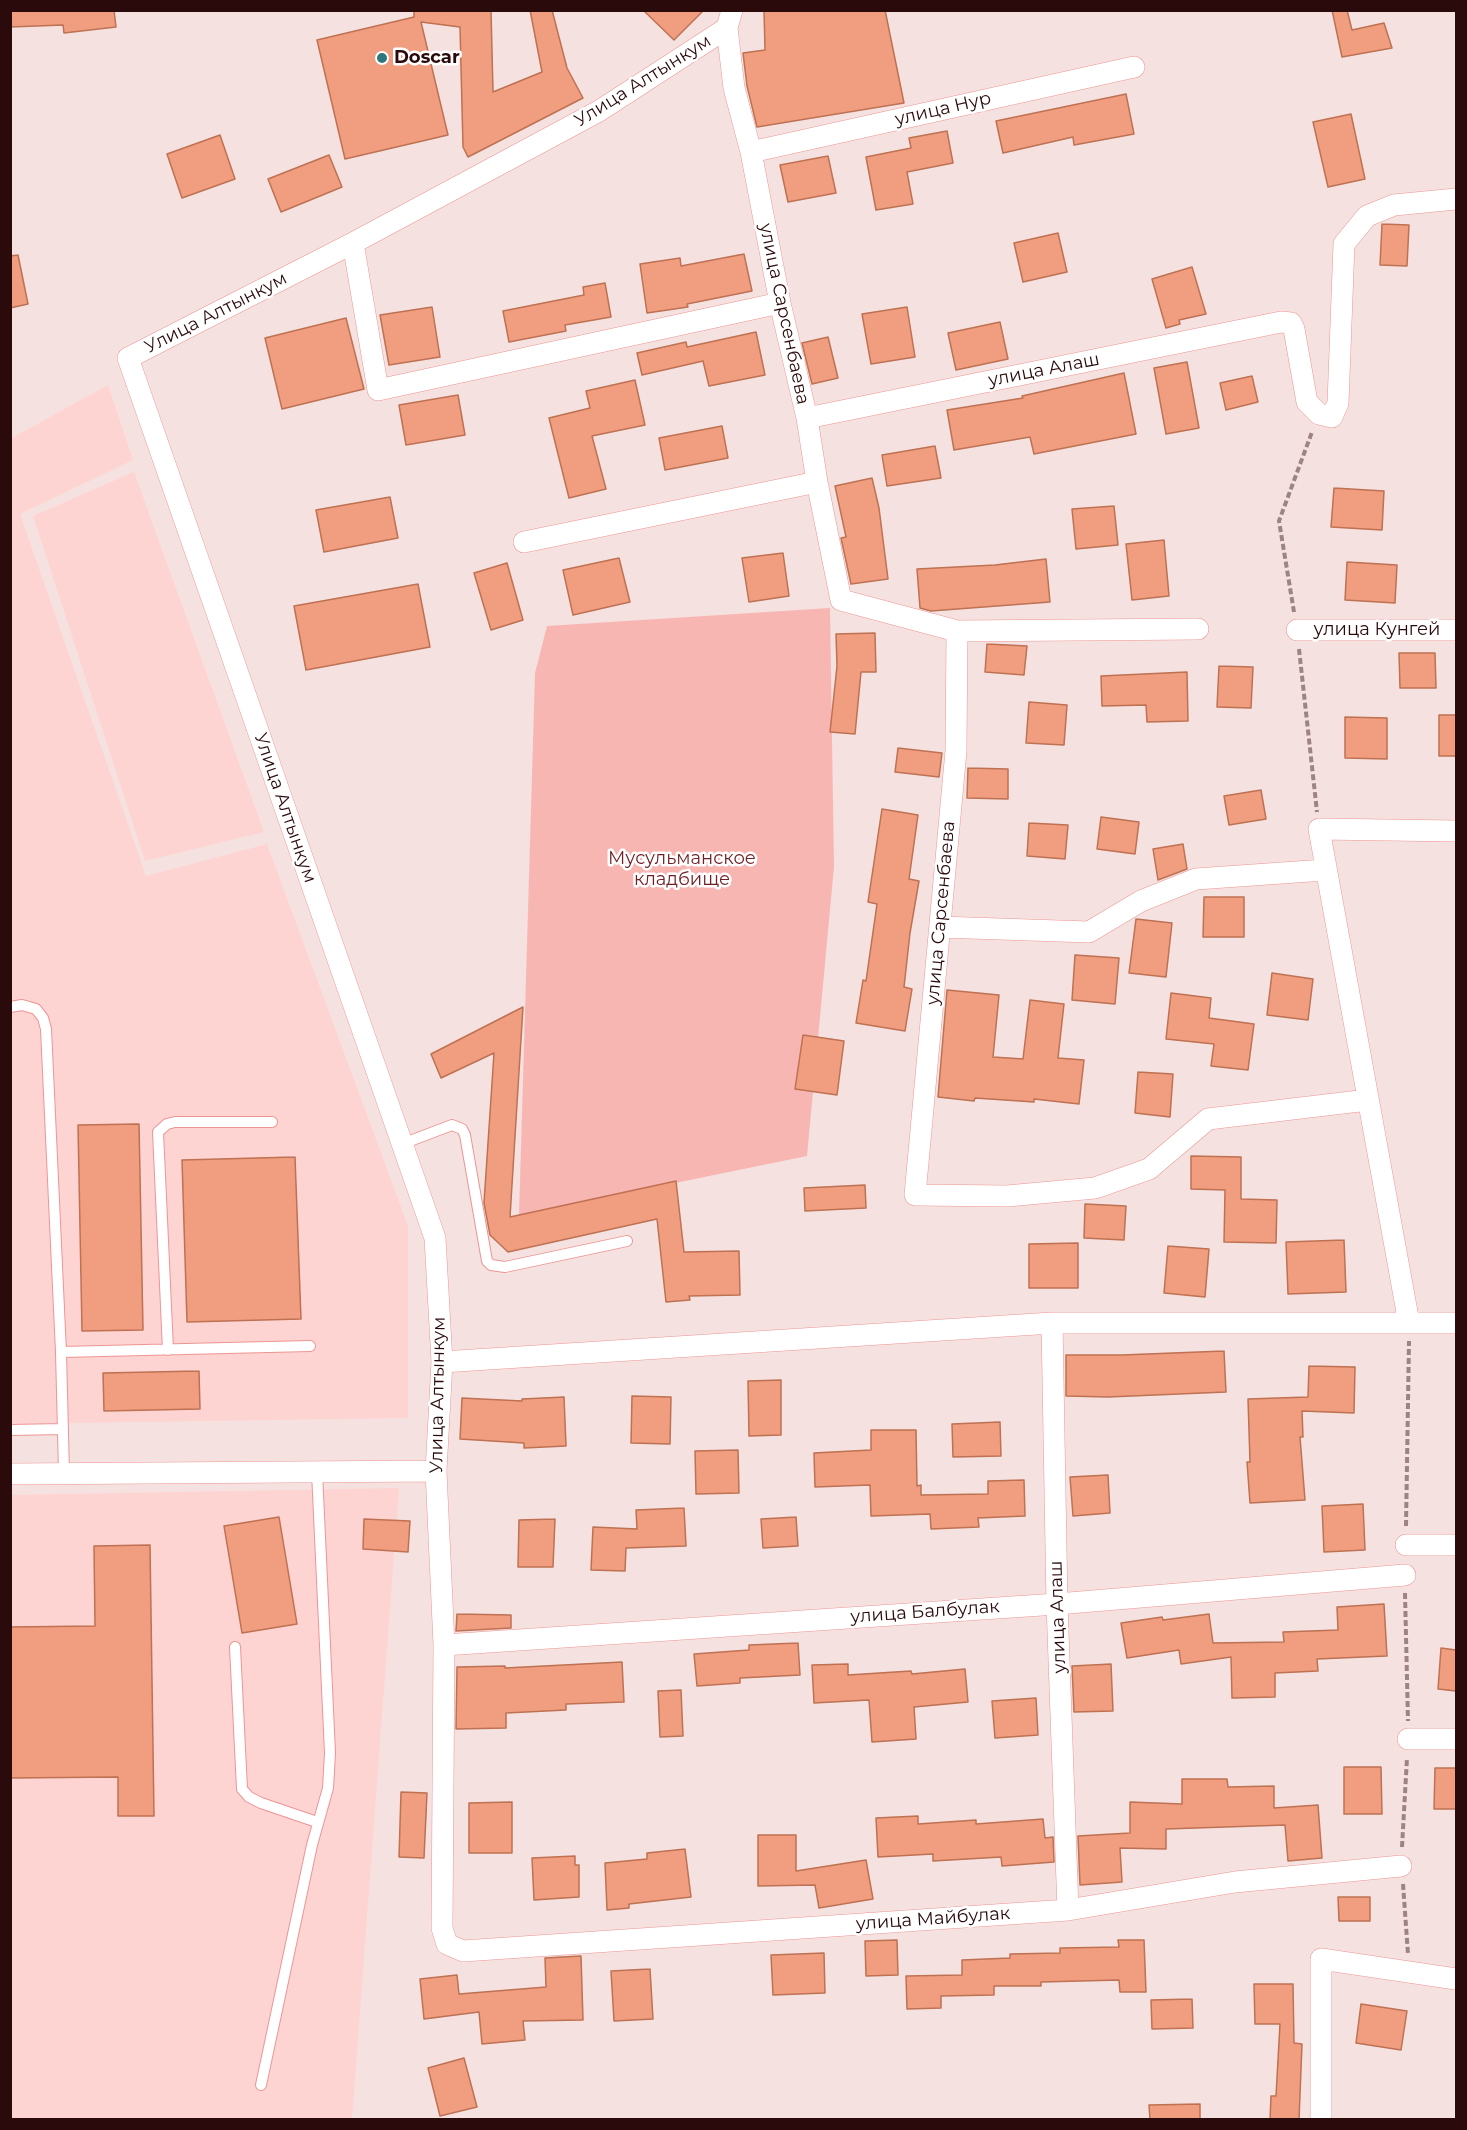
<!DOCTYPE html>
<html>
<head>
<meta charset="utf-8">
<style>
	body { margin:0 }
	#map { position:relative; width:1467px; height:2130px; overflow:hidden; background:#f5e2e0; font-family:Montserrat,sans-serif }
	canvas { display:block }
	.frame { position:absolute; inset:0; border:12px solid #2a0a0b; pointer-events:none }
</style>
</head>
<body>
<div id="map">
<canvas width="1467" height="2130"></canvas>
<div class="frame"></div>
</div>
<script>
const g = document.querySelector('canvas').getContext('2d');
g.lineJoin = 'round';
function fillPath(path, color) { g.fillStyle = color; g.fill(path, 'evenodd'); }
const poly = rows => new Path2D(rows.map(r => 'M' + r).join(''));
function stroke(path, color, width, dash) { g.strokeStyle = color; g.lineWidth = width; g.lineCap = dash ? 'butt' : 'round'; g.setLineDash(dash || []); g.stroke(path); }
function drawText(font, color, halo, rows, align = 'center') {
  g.font = font + ' Montserrat,sans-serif'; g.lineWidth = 5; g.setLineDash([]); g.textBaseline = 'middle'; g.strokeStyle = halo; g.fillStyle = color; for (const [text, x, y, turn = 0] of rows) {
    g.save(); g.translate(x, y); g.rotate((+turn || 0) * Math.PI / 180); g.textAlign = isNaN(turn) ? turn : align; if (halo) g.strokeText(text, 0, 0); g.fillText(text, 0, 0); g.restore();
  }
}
fillPath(poly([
	[108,385,133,460,20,514,146,876,267,844,408,1226,408,1418,11,1424,10,439],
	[134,472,264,832,145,861,33,516],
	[399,1488,352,2119,11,2119,10,1495]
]), '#fed4d2');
fillPath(poly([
	[830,608,834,867,807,1156,519,1215,535,673,547,626]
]), '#f8b6b3');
const building = poly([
	[10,10,114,10,116,27,64,33,63,25,10,27,10,10],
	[414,10,491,10,493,92,542,72,530,10,552,10,567,68,583,98,468,157,463,147,460,27,421,22,448,135,345,159,317,40,414,17,414,10],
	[643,10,704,10,674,40,643,10],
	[764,10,885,10,904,103,757,127,747,86,743,53,765,50,764,10],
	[1332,10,1347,10,1352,30,1384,23,1392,48,1342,57,1332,10],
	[1126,94,1134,134,1074,145,1073,137,1003,153,996,121,1126,94],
	[1351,114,1365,179,1328,187,1313,122,1351,114],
	[947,131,953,163,907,172,913,204,876,210,866,157,911,148,909,138,947,131],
	[220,135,235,179,182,198,167,154,220,135],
	[329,155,342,187,281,212,268,179,329,155],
	[828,156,836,193,788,202,780,165,828,156],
	[1382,224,1409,225,1407,266,1380,265,1382,224],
	[1058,233,1067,272,1023,282,1014,243,1058,233],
	[744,254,752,291,687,304,688,307,647,313,640,264,680,258,681,266,744,254],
	[18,255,28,304,10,308,10,256,18,255],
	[1192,267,1206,314,1179,320,1180,324,1166,328,1152,279,1192,267],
	[605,283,611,317,565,325,566,331,509,342,503,311,584,295,583,287,605,283],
	[432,307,440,357,389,365,380,315,432,307],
	[907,307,915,357,871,364,862,314,907,307],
	[346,318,364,389,282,409,265,338,346,318],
	[1000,322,1008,359,956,370,948,333,1000,322],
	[756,332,765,375,709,386,703,361,642,375,637,353,686,342,687,347,756,332],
	[828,337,838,378,812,384,802,343,828,337],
	[1187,362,1199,428,1166,434,1154,368,1187,362],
	[1124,373,1136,434,1034,454,1030,437,954,450,947,410,1023,398,1022,396,1124,373],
	[1252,376,1258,402,1226,410,1220,383,1252,376],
	[635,380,645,425,592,436,606,489,569,498,549,418,590,408,586,391,635,380],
	[458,395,465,435,406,445,399,405,458,395],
	[722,426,728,458,665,470,659,438,722,426],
	[935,446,941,478,887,486,882,455,935,446],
	[872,478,879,508,888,579,851,584,841,538,846,537,835,486,872,478],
	[1334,488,1384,491,1382,530,1331,527,1334,488],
	[390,497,398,538,324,552,316,510,390,497],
	[1114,506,1118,545,1076,549,1072,509,1114,506],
	[1164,540,1169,596,1132,600,1126,544,1164,540],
	[783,553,789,596,749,602,742,558,783,553],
	[619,558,630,602,573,615,563,570,619,558],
	[1046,559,1050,602,931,611,920,608,917,569,995,565,1046,559],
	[1347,562,1397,565,1395,603,1345,600,1347,562],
	[507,563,523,620,491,630,474,573,507,563],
	[418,584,430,647,306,670,294,606,418,584],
	[875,633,876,672,861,672,855,734,830,732,837,666,836,634,875,633],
	[987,644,1027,646,1024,675,985,672,987,644],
	[1399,653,1435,653,1436,688,1400,688,1399,653],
	[1219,666,1253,667,1251,708,1217,707,1219,666],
	[1187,672,1188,721,1147,722,1146,705,1102,706,1101,676,1187,672],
	[1029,702,1067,705,1064,745,1026,743,1029,702],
	[1439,715,1456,715,1456,756,1439,756,1439,715],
	[1345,717,1387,718,1387,759,1345,758,1345,717],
	[898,748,942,753,939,777,895,772,898,748],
	[968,768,1008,769,1008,799,967,798,968,768],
	[1261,790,1266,819,1229,825,1224,796,1261,790],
	[882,809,918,815,909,879,919,881,910,933,904,987,912,989,905,1031,856,1023,863,980,866,981,877,904,868,902,882,809],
	[1101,817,1139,822,1135,854,1097,849,1101,817],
	[1029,823,1068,825,1065,859,1027,856,1029,823],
	[1183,844,1187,869,1158,880,1153,849,1183,844],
	[1204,897,1244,897,1244,937,1203,937,1204,897],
	[1136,919,1172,923,1166,977,1129,973,1136,919],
	[1075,955,1119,958,1115,1004,1072,1000,1075,955],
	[1272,973,1313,979,1308,1020,1267,1015,1272,973],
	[947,990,999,995,993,1057,1023,1059,1030,1000,1064,1004,1058,1058,1084,1060,1079,1104,1034,1099,1034,1102,975,1098,974,1101,938,1097,947,990],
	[1171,993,1211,998,1209,1018,1254,1024,1248,1070,1211,1066,1214,1044,1166,1039,1171,993],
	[523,1007,510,1217,676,1181,684,1252,739,1251,740,1295,689,1296,690,1300,666,1302,657,1219,508,1252,490,1235,484,1203,494,1053,441,1078,431,1054,523,1007],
	[803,1035,844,1041,837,1095,795,1089,803,1035],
	[1138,1072,1173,1074,1170,1117,1135,1113,1138,1072],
	[139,1124,143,1330,82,1331,78,1125,139,1124],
	[1191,1156,1241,1157,1241,1199,1277,1200,1276,1243,1224,1242,1225,1190,1191,1189,1191,1156],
	[295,1157,301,1319,187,1322,182,1160,295,1157],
	[865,1185,866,1208,805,1211,804,1188,865,1185],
	[1085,1204,1126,1206,1124,1240,1084,1238,1085,1204],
	[1344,1240,1346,1292,1288,1294,1286,1242,1344,1240],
	[1078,1243,1078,1288,1029,1288,1029,1244,1078,1243],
	[1168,1246,1209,1249,1205,1297,1164,1293,1168,1246],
	[1224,1351,1226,1392,1108,1397,1066,1396,1066,1355,1122,1355,1224,1351],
	[1309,1366,1355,1367,1354,1413,1302,1411,1303,1437,1300,1437,1305,1500,1250,1503,1247,1462,1250,1462,1248,1399,1308,1397,1309,1366],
	[199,1371,200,1409,104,1411,103,1373,199,1371],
	[781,1380,781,1435,749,1436,748,1381,781,1380],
	[632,1396,671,1397,670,1444,631,1443,632,1396],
	[564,1397,566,1446,524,1448,524,1443,460,1439,462,1398,522,1401,522,1399,564,1397],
	[1000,1422,1001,1456,953,1457,952,1424,1000,1422],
	[871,1430,916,1430,917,1486,921,1485,921,1495,988,1494,988,1481,1024,1480,1025,1516,978,1518,979,1527,931,1529,930,1514,871,1516,870,1485,815,1487,814,1453,871,1450,871,1430],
	[738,1450,739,1493,696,1494,695,1451,738,1450],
	[1108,1475,1110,1513,1073,1516,1070,1477,1108,1475],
	[1363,1504,1365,1550,1324,1552,1322,1506,1363,1504],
	[684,1508,686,1546,626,1548,625,1571,591,1570,593,1527,637,1529,636,1510,684,1508],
	[279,1517,297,1624,242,1633,224,1526,279,1517],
	[796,1517,798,1546,763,1548,761,1519,796,1517],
	[364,1519,410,1521,408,1552,363,1549,364,1519],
	[555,1519,553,1567,518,1567,519,1520,555,1519],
	[150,1545,154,1816,118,1816,118,1777,10,1778,10,1627,95,1626,94,1546,150,1545],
	[1384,1604,1387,1656,1317,1659,1318,1671,1275,1673,1275,1697,1232,1698,1231,1657,1181,1664,1179,1650,1127,1658,1121,1623,1162,1617,1163,1620,1209,1614,1213,1643,1284,1642,1283,1632,1338,1630,1337,1607,1384,1604],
	[457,1614,511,1615,511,1628,456,1631,457,1614],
	[798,1643,800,1675,740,1678,740,1683,697,1686,694,1654,749,1650,749,1645,798,1643],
	[1441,1648,1456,1650,1456,1691,1438,1689,1441,1648],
	[622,1662,624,1702,566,1704,566,1710,506,1713,506,1728,456,1729,457,1667,505,1666,505,1668,622,1662],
	[848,1664,848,1675,911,1671,912,1674,965,1669,968,1702,914,1707,916,1739,872,1742,869,1700,814,1703,812,1665,848,1664],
	[1111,1664,1113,1711,1074,1712,1072,1666,1111,1664],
	[681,1690,683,1736,660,1737,658,1691,681,1690],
	[1036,1698,1038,1735,995,1738,992,1701,1036,1698],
	[1344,1767,1381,1767,1382,1814,1344,1814,1344,1767],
	[1435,1768,1456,1768,1456,1809,1434,1809,1435,1768],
	[1182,1779,1227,1779,1228,1787,1274,1786,1274,1808,1318,1805,1322,1858,1288,1861,1285,1825,1166,1829,1166,1849,1120,1848,1122,1882,1080,1885,1078,1836,1130,1833,1130,1802,1182,1804,1182,1779],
	[401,1792,427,1793,424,1858,399,1857,401,1792],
	[512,1802,512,1853,469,1853,469,1803,512,1802],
	[918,1816,918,1824,976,1820,976,1824,1043,1819,1045,1838,1053,1837,1054,1862,1002,1866,1001,1857,933,1861,933,1854,878,1857,876,1818,918,1816],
	[758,1835,796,1835,796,1871,866,1860,873,1899,819,1908,815,1885,758,1886,758,1835],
	[685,1849,691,1897,629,1904,629,1908,607,1910,605,1863,647,1859,647,1853,685,1849],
	[575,1856,575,1865,579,1865,579,1897,534,1900,532,1858,575,1856],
	[1338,1897,1370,1897,1370,1921,1339,1921,1338,1897],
	[897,1940,898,1975,866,1976,865,1941,897,1940],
	[1118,1940,1144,1940,1146,1992,1120,1992,1119,1980,1041,1982,1041,1986,994,1986,994,1995,941,1996,941,2008,907,2009,906,1976,962,1975,962,1960,1010,1958,1010,1954,1060,1953,1060,1948,1119,1947,1118,1940],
	[824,1953,825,1993,773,1995,771,1955,824,1953],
	[581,1956,583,2020,523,2021,525,2040,482,2044,479,2012,424,2019,420,1979,457,1975,459,1994,546,1987,545,1958,581,1956],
	[650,1969,653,2019,614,2021,611,1971,650,1969],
	[1254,1984,1293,1984,1294,2043,1302,2044,1299,2120,1270,2120,1271,2096,1276,2096,1280,2024,1255,2024,1254,1984],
	[1192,1999,1193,2028,1152,2029,1151,2000,1192,1999],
	[1361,2004,1407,2011,1401,2050,1356,2043,1361,2004],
	[464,2058,477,2107,440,2116,428,2068,464,2058],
	[1200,2104,1200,2120,1150,2120,1149,2105,1200,2104]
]);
fillPath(building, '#f09e7f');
stroke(building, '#be7153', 1.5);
const service = poly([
	[10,1007,22,1005,36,1009,43,1018,46,1029,61,1352,64,1473],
	[402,1144,452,1125,462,1129,465,1135,487,1261,491,1265,505,1267,627,1241],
	[168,1350,158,1132,167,1124,175,1122,272,1122],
	[61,1352,310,1346],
	[10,1430,63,1429],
	[235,1647,242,1789,249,1797,261,1803,317,1822],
	[261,2085,312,1845,328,1788,330,1753,317,1472]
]);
const minor = poly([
	[732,10,727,28,599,111,353,243,128,358,435,1238,442,1362,436,1471,444,1645,442,1928,447,1944,463,1951,1068,1910,1235,1882,1401,1866],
	[727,28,734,88,751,152,780,303,807,418,817,482,841,600,957,631,1198,629],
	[751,152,1134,67],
	[353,243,378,390,780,303],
	[807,418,1281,322,1291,323,1294,329,1307,402,1319,414,1332,417,1338,403,1344,244,1367,216,1394,205,1456,199],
	[524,542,817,482],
	[1297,630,1456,630],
	[957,631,956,751,915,1195,1007,1196,1095,1188,1149,1169,1208,1119,1368,1100],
	[940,927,1089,932,1141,901,1196,879,1325,870],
	[1052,1323,1057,1604,1068,1910],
	[1409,1323,1319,829,1456,831],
	[442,1362,1052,1323,1456,1323],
	[10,1474,436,1471],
	[1406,1545,1456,1545],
	[444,1645,1057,1604,1405,1575],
	[1408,1739,1456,1739],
	[1321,2120,1321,1959,1456,1979]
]);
stroke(service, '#ed9593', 12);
stroke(minor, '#ed9593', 22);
stroke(poly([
	[1294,612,1279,521,1312,432],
	[1299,649,1317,812],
	[1406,1526,1409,1341],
	[1405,1593,1408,1721],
	[1402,1847,1407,1758],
	[1403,1884,1408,1954]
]), '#9d8483', 4, [6, 3]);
stroke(service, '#fff', 10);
stroke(minor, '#fff', 21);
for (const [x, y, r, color] of [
	[382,58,6,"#2d767b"]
]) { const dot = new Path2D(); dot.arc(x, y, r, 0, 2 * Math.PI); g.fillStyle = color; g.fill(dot); stroke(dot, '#fff', 2); }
drawText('bold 18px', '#2a0a0b', '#fff', [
	["Doscar",394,58]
], 'left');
drawText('18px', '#2a0a0b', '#fff', [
	["Улица Алтынкум",643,81,-32],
	["улица Нур",943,109,-13],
	["Улица Алтынкум",216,313,-27],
	["улица Сарсенбаева",784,314,78],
	["улица Алаш",1044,370,-11],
	["улица Кунгей",1377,630],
	["Улица Алтынкум",285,808,71],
	["улица Сарсенбаева",941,913,-85],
	["Улица Алтынкум",438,1395,-89],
	["улица Балбулак",925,1612,-4],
	["улица Алаш",1058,1617,-92],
	["улица Майбулак",933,1919,-4]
]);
drawText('18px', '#701f24', '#fff', [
	["Мусульманское",682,859],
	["кладбище",682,880]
]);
</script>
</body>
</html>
